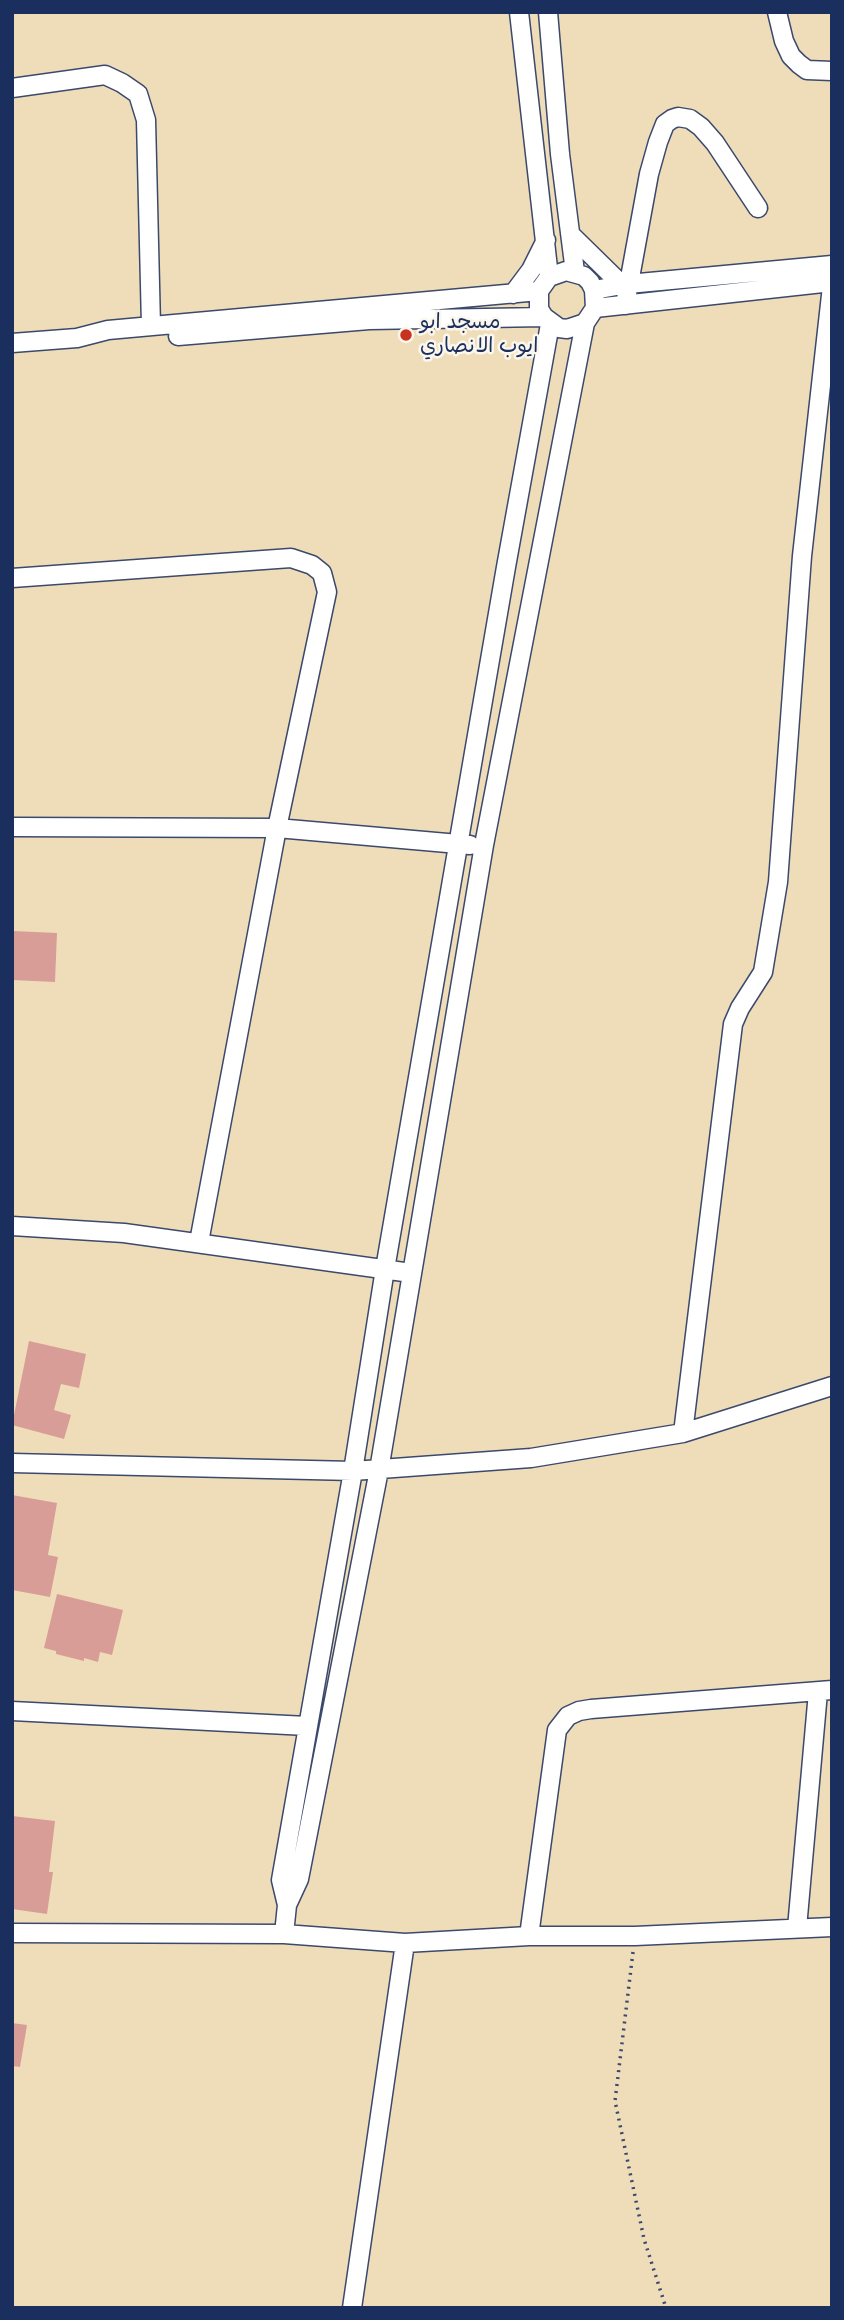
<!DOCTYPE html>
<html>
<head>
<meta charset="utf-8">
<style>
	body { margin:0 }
	#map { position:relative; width:844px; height:2320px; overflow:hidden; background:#efddba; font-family:"Balsamiq Sans",sans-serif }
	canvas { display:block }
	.frame { position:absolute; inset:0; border:14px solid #1b2f5e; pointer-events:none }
</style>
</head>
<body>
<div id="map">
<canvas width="844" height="2320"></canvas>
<div class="frame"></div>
</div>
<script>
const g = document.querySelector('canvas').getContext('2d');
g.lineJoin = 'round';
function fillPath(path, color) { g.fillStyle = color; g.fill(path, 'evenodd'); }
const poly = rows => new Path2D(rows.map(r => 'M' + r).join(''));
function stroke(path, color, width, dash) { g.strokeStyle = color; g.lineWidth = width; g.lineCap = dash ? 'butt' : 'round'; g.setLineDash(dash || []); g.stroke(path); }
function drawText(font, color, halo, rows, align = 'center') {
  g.font = font + ' "Balsamiq Sans","Playpen Sans Arabic",sans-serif'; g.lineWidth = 5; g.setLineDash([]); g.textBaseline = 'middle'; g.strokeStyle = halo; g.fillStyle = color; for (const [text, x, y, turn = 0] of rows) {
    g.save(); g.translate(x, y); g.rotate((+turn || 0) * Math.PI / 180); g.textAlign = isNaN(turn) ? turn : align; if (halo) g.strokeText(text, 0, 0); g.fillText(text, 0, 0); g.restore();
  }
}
fillPath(poly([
	[13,931,57,933,55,982,12,980],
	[29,1341,86,1354,79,1388,61,1384,54,1410,71,1415,64,1439,12,1425],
	[12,1495,57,1503,48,1555,58,1557,50,1597,12,1590],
	[57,1594,123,1610,112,1655,100,1652,98,1662,84,1658,84,1661,56,1654,56,1651,44,1648],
	[12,1816,55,1821,49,1872,53,1872,47,1914,12,1909],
	[12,2023,27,2025,20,2067,12,2066]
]), '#d99d98');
const minor = poly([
	[519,12,549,277,539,291,539,309,544,317,559,328,567,329,585,323,595,308,594,290,590,282,584,276,566,271,549,277],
	[548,12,560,154,575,272],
	[777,12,784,41,791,56,799,64,807,70,832,71],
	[12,88,105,75,122,83,138,94,146,120,151,326],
	[570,234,622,285],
	[594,290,628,284,832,265],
	[513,294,531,270,546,240],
	[625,305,649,174,658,142,665,124,672,119,678,117,690,119,701,127,715,143,758,208],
	[595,308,832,282],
	[178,336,369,320,544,317],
	[12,343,77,338,108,330,539,291],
	[12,578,291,558,312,565,322,573,327,592,277,828,199,1242],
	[12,827,277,828,470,845],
	[12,1226,124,1233,411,1273],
	[683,1433,733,1024,740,1008,763,972,778,882,802,556,832,286],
	[12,1463,353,1471,531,1458,683,1433,832,1386],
	[12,1711,307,1726],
	[287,1905,299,1879,379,1470,484,845,585,323],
	[797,1928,818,1692],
	[12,1933,284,1934,405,1943],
	[284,1934,287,1905,281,1880,353,1471,385,1269,506,567,550,324],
	[529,1936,557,1730,568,1716,579,1711,591,1709,832,1690],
	[352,2308,405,1943,529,1936,635,1936,832,1927]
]);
stroke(minor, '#3b496c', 21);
stroke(poly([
	[633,1952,615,2101,644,2239,666,2308]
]), '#3b496c', 3.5, [2, 5]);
stroke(minor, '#fff', 18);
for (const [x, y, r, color] of [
	[406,335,7,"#c8321e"]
]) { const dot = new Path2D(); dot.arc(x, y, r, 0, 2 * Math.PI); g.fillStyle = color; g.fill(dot); stroke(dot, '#fbf7ec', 2.5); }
drawText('21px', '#1b2f5e', '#fbf7ec', [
	["مسجد ابو",420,323],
	["ايوب الانصاري",420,347]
], 'left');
</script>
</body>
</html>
